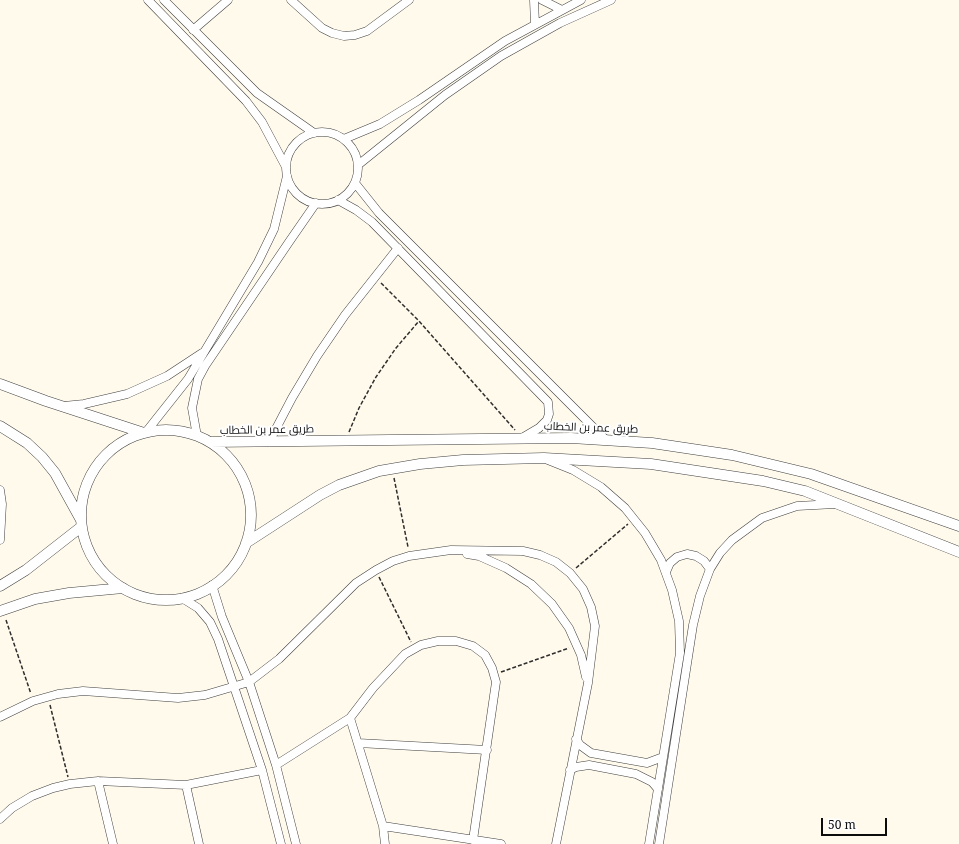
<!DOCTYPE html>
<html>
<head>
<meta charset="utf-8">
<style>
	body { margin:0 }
	#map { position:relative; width:959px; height:844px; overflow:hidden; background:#fffaeb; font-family:"Noto Serif",serif }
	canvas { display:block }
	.scale { position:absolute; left:821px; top:818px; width:66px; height:18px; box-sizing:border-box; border:2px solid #0c0c0c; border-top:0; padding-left:5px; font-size:12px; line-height:14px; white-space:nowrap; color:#0c0c0c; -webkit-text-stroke:3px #fff; paint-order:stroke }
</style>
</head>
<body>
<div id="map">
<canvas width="959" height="844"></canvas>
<div class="scale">50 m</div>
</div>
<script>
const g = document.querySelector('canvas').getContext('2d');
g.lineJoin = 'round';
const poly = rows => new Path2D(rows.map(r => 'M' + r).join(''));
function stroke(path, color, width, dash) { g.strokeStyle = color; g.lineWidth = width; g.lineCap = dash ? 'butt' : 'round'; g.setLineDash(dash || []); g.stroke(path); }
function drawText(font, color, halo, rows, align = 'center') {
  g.font = font + ' "Noto Serif",Cairo,serif'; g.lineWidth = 4; g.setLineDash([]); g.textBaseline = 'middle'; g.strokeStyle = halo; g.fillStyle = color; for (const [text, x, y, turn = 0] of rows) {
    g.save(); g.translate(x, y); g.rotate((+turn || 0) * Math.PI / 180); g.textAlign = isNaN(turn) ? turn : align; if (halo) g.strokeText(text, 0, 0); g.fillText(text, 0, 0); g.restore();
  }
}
const minor = poly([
	[148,0,246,101,262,122,286,167],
	[164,0,257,93,314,133],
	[291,0,322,28,332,33,344,36,355,35,367,31,409,0],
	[534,0,535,24],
	[542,0,562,10],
	[193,30,228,0],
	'286 168a36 36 0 1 1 72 0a36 36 0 1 1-72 0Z',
	[344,139,380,124,419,100,505,41,581,0],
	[358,165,445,95,501,56,560,23,611,0],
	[355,183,379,213,606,440],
	[338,200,356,210,372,222,548,402,549,414,547,420,539,428,522,438],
	[64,406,84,404,127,394,167,376,202,353],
	[146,432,188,379,258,262,274,229,287,176],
	[197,436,192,408,198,379,205,366,289,242,316,203],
	[269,442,292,398,317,356,345,315,398,248],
	[548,460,573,470,601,487,625,508,645,533,661,560,672,590,679,621,680,653,649,844],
	[0,490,2,504,0,540],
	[467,554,479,556,506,568,531,584,552,604,569,628,581,655,586,677],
	[666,572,670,563,677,557,687,554,696,556,704,561,710,569],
	[212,585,222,617,249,682,276,765,296,844],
	[182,598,198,608,210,622,218,639,262,770,281,844],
	[0,717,33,701,58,694,83,691,178,698,205,695,249,682,279,659,356,583,376,570,393,561,409,556,451,550,523,551,540,555,556,562,570,573,583,589,591,607,595,626,588,683,556,844],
	[350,718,383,826,385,844],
	[576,739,580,745,591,753,647,763,663,757],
	[358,743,487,750],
	[276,765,350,718,373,688,405,654,421,645,438,641,456,641,473,646,485,655,492,668,496,682,473,840],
	[570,770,576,767,589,765,636,774,652,782,658,789],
	[98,781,113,844],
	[186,785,199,844],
	[0,819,12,808,32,796,53,788,70,784,98,781,186,785,262,770],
	[383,826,501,844],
	[659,844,693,625,700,596,710,569,720,553,732,540,762,518,797,506,835,504]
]);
const tertiary = poly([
	[0,384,46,401,144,433],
	[0,426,27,443,42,457,55,473,81,520],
	'81 515a85 85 0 1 1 170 0a85 85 0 1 1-170 0Z',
	[210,442,571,438,652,443,732,455,811,474,959,526],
	[246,543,320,495,339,485,379,471,420,464,463,460,544,458,651,464,763,481,805,491,959,552],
	[0,586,26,570,81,527],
	[0,611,35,599,69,593,123,588]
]);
stroke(minor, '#3f3f3f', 9);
stroke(tertiary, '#3f3f3f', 11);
stroke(poly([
	[381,283,419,321,515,430],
	[349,432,359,408,376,377,396,348,419,321],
	[394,478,408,547],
	[576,568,628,524],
	[379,577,411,642],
	[6,620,31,694],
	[501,672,569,648],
	[50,705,68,777]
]), '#2e2e2e', 1.5, [4, 2]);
stroke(minor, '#fff', 8);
stroke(tertiary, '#fff', 10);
drawText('11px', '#0c0c0c', '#fff', [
	["طريق عمر بن الخطاب",591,428,2],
	["طريق عمر بن الخطاب",267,430,-1]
]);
</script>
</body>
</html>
